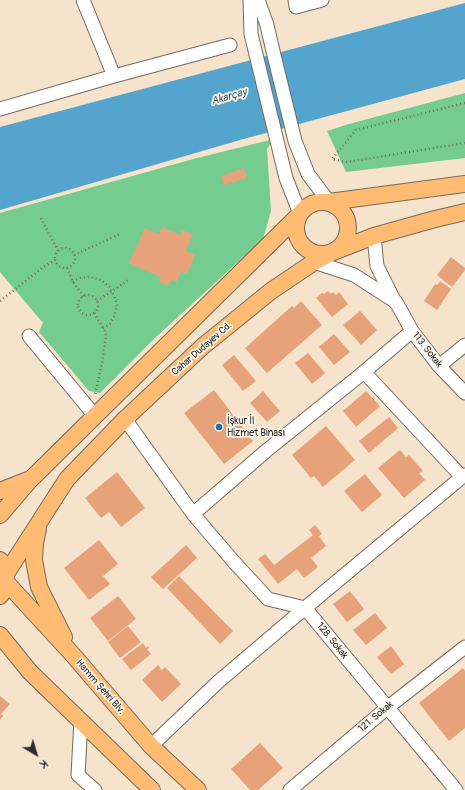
<!DOCTYPE html>
<html>
<head>
<meta charset="utf-8">
<style>
	body { margin:0 }
	#map { position:relative; width:465px; height:790px; overflow:hidden; background:#f6e3cb; font-family:Pangolin,sans-serif }
	canvas { display:block }
	.north { position:absolute; left:16px; top:734px; width:40px; height:40px; -webkit-text-stroke:3px #fbf7ec; paint-order:stroke; rotate:142deg; font-size:11px; font-weight:700; line-height:16px; text-align:center; color:#2b2b2b }
	.north::after { content:''; display:block; margin:auto; width:14px; height:18px; background:#2b2b2b; clip-path:polygon(50% 0,100% 100%,50% 72%,0 100%) }
</style>
</head>
<body>
<div id="map">
<canvas width="465" height="790"></canvas>
<div class="north">K</div>
</div>
<script>
const g = document.querySelector('canvas').getContext('2d');
g.lineJoin = 'round';
function fillPath(path, color) { g.fillStyle = color; g.fill(path, 'evenodd'); }
const poly = rows => new Path2D(rows.map(r => 'M' + r).join(''));
function stroke(path, color, width, dash) { g.strokeStyle = color; g.lineWidth = width; g.lineCap = dash ? 'butt' : 'round'; g.setLineDash(dash || []); g.stroke(path); }
function drawText(font, color, halo, rows, align = 'center') {
  g.font = font + ' Pangolin,sans-serif'; g.lineWidth = 3.5; g.setLineDash([]); g.textBaseline = 'middle'; g.strokeStyle = halo; g.fillStyle = color; for (const [text, x, y, turn = 0] of rows) {
    g.save(); g.translate(x, y); g.rotate((+turn || 0) * Math.PI / 180); g.textAlign = isNaN(turn) ? turn : align; if (halo) g.strokeText(text, 0, 0); g.fillText(text, 0, 0); g.restore();
  }
}
fillPath(poly([
	[465,93,465,158,346,172,327,131,349,124],
	[270,140,271,143,267,149,271,211,263,239,155,338,100,393,89,391,39,332,43,323,0,272,0,213,197,158]
]), '#75cc91');
fillPath(poly([
	[465,3,465,79,240,140,0,210,0,127]
]), '#54a4ce');
fillPath(poly([
	[244,168,247,178,224,185,221,176],
	[162,227,180,235,182,230,193,234,186,251,195,255,187,274,181,271,177,282,171,280,168,286,159,282,160,277,129,263,145,228,159,234],
	[451,257,465,268,465,270,452,287,437,275],
	[440,281,451,289,437,310,424,301,435,284,437,285],
	[328,291,331,294,333,292,336,295,339,292,348,304,332,317,316,298,322,293,324,294],
	[301,301,322,325,267,373,245,348,292,306,294,308],
	[360,311,377,330,361,345,343,325],
	[334,334,350,352,334,365,319,347],
	[308,353,325,373,312,384,295,363],
	[234,355,256,381,243,391,222,365],
	[214,390,253,441,224,464,184,413],
	[263,391,280,411,267,422,250,403],
	[366,391,380,406,356,427,343,411],
	[389,417,398,428,369,453,359,441],
	[326,426,355,460,323,487,314,476,311,478,292,455],
	[400,450,406,457,409,455,423,471,419,473,425,480,404,498,378,468],
	[117,472,145,508,121,527,109,512,101,518,85,498],
	[365,474,382,495,362,512,344,491],
	[315,525,322,534,319,536,326,546,311,558,318,567,304,578,297,569,278,584,258,559,265,554,274,565,313,535,309,530],
	[99,540,118,564,103,576,110,584,89,600,64,568],
	[186,545,197,558,163,589,151,577],
	[179,576,233,631,220,644,167,588],
	[350,591,364,609,347,622,333,604],
	[118,596,136,619,108,641,90,618],
	[375,613,387,628,366,645,353,630],
	[128,626,141,642,120,658,108,642],
	[143,643,146,648,148,646,149,648,147,649,151,654,131,670,122,659],
	[391,646,404,664,391,674,377,657],
	[158,665,162,670,165,667,181,684,162,702,142,680],
	[463,668,465,671,465,728,449,741,419,703],
	[0,696,10,704,1,714,3,716,0,720],
	[260,743,283,768,258,790,250,790,231,769]
]), '#e7a279');
const minor = poly([
	[83,0,114,76],
	[250,0,251,34,286,178,300,214],
	[258,0,267,25,272,47,295,141,308,174,329,202],
	[295,0,296,7,322,0],
	[0,109,114,76,230,45],
	[374,236,377,266,395,302],
	[314,262,354,275,396,302,412,331,439,366,465,393],
	[29,336,95,416],
	[439,366,465,345],
	[364,372,462,477,465,475],
	[125,419,193,514,266,451,364,372,412,331],
	[193,514,234,562,268,599,305,608,456,790],
	[81,720,78,775,95,790],
	[151,746,218,682,305,608,462,477],
	[290,790,387,708,465,647]
]);
const major = poly([
	'296 228a26 26 0 1 1 52 0a26 26 0 1 1-52 0Z',
	[329,202,465,184],
	[0,491,28,480],
	[0,515,30,480,300,214],
	[38,529,35,543,34,560,39,587,64,637],
	[0,560,2,563,6,574,6,582,3,592,0,596],
	[6,574,67,479,125,419,202,347,271,291,314,262,333,252,374,236,435,219,465,212],
	[6,582,73,655,151,746,198,790],
	[0,635,30,672,152,790]
]);
stroke(minor, '#726b63', 15);
stroke(major, '#726b63', 18);
stroke(poly([
	[465,103,356,130,332,159,347,162,465,143],
	[41,218,58,251],
	'55 258a10 10 0 1 1 20 0a10 10 0 1 1-20 0Z',
	[74,255,120,234],
	[67,268,73,282,84,297],
	[73,282,79,278,89,277,101,280,110,287,115,298,117,306,114,317,110,324,103,328],
	'78 305a10 10 0 1 1 20 0a10 10 0 1 1-20 0Z',
	[0,301,42,268,55,260],
	[97,301,130,279],
	[94,313,105,331,106,335,102,363,95,395]
]), '#726b63', 2.5, [1, 3]);
stroke(minor, '#fff', 13);
stroke(major, '#ffbb71', 16);
for (const [x, y, r, color] of [
	[219,427,4,"#1f6fb2"]
]) { const dot = new Path2D(); dot.arc(x, y, r, 0, 2 * Math.PI); g.fillStyle = color; g.fill(dot); stroke(dot, '#fbf7ec', 1.5); }
drawText('10px', '#2b2b2b', '#fbf7ec', [
	["Cahar Dudayev Cd.",202,349,-41],
	["113. Sokak",427,350,52],
	["128. Sokak",332,641,51],
	["Hamm Şehri Blv.",100,687,49],
	["121. Sokak",376,717,-40]
]);
drawText('10px', '#2b2b2b', '#fbf7ec', [
	["İşkur İl",227,421],
	["Hizmet Binası",227,433]
], 'left');
drawText('italic 11px', '#3b5b6c', '#fbf7ec', [
	["Akarçay",229,97,-16]
]);
</script>
</body>
</html>
